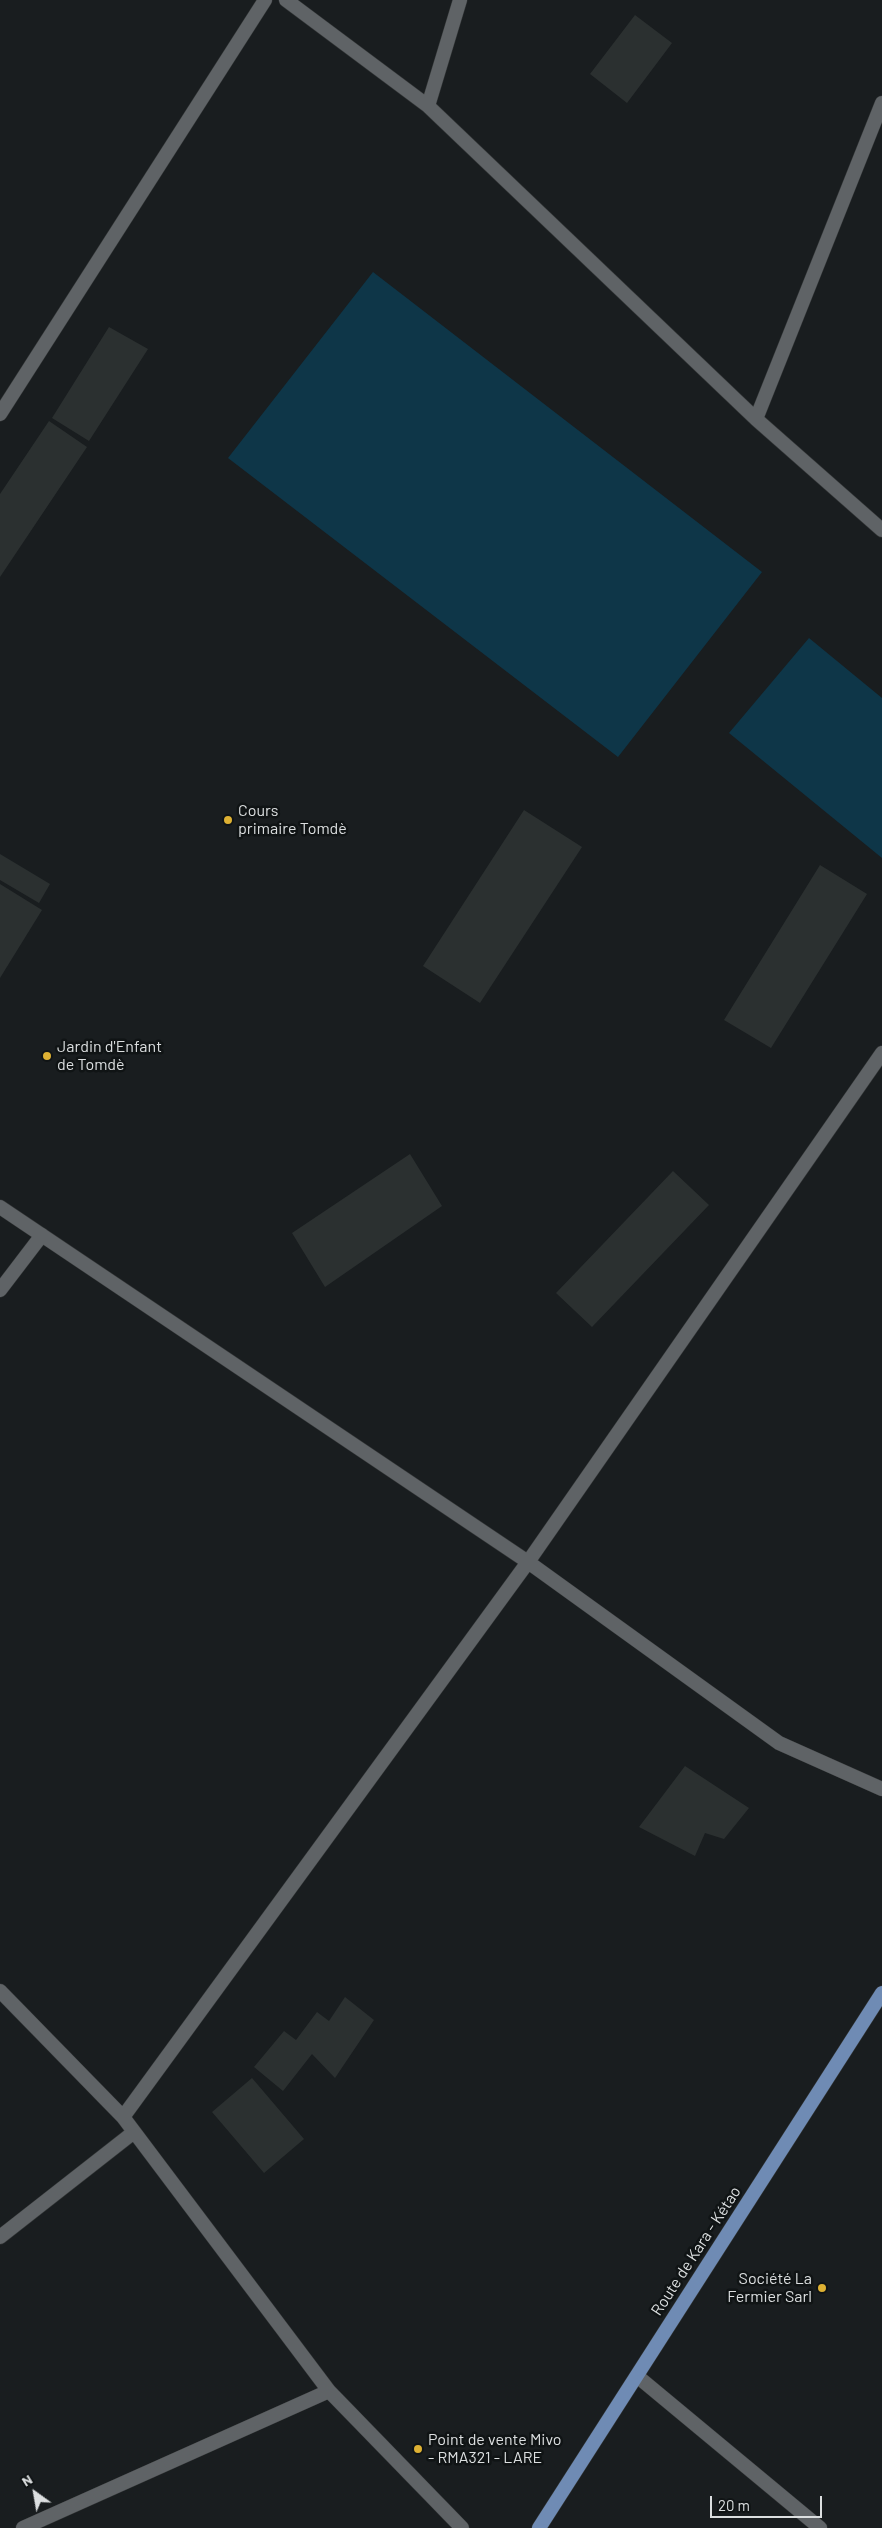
<!DOCTYPE html>
<html>
<head>
<meta charset="utf-8">
<style>
	body { margin:0 }
	#map { position:relative; width:882px; height:2528px; overflow:hidden; background:#191d1f; font-family:Barlow,sans-serif }
	canvas { display:block }
	.north { position:absolute; left:10px; top:2468px; width:50px; height:50px; -webkit-text-stroke:4px #101415; paint-order:stroke; rotate:328deg; font-size:14px; font-weight:700; line-height:20px; text-align:center; color:#dcdfe0 }
	.north::after { content:''; display:block; margin:auto; width:18px; height:22px; background:#dcdfe0; clip-path:polygon(50% 0,100% 100%,50% 72%,0 100%) }
	.scale { position:absolute; left:710px; top:2496px; width:112px; height:22px; box-sizing:border-box; border:2px solid #dcdfe0; border-top:0; padding-left:6px; font-size:15px; line-height:18px; white-space:nowrap; color:#dcdfe0; -webkit-text-stroke:4px #101415; paint-order:stroke }
</style>
</head>
<body>
<div id="map">
<canvas width="882" height="2528"></canvas>
<div class="north">N</div>
<div class="scale">20 m</div>
</div>
<script>
const g = document.querySelector('canvas').getContext('2d');
g.lineJoin = 'round';
function fillPath(path, color) { g.fillStyle = color; g.fill(path, 'evenodd'); }
const poly = rows => new Path2D(rows.map(r => 'M' + r).join(''));
function stroke(path, color, width, dash) { g.strokeStyle = color; g.lineWidth = width; g.lineCap = dash ? 'butt' : 'round'; g.setLineDash(dash || []); g.stroke(path); }
function drawText(font, color, halo, rows, align = 'center') {
  g.font = font + ' Barlow,sans-serif'; g.lineWidth = 5; g.setLineDash([]); g.textBaseline = 'middle'; g.strokeStyle = halo; g.fillStyle = color; for (const [text, x, y, turn = 0] of rows) {
    g.save(); g.translate(x, y); g.rotate((+turn || 0) * Math.PI / 180); g.textAlign = isNaN(turn) ? turn : align; if (halo) g.strokeText(text, 0, 0); g.fillText(text, 0, 0); g.restore();
  }
}
fillPath(poly([
	[373,272,762,572,618,757,228,458],
	[809,638,882,698,882,858,729,733]
]), '#0e3648');
fillPath(poly([
	[635,15,672,43,627,103,590,74],
	[109,327,148,349,89,441,52,418],
	[49,421,87,447,0,577,0,494],
	[524,810,582,847,480,1003,423,966],
	[0,854,50,884,39,903,0,880],
	[820,865,867,894,771,1048,724,1020],
	[0,884,42,910,0,978],
	[410,1154,442,1206,325,1287,292,1233],
	[673,1171,709,1205,592,1327,556,1293],
	[685,1766,749,1808,724,1839,705,1833,695,1856,639,1827],
	[345,1997,374,2020,335,2078,312,2054,283,2091,254,2067,284,2031,296,2040,317,2012,329,2021],
	[252,2078,304,2139,264,2173,212,2112]
]), '#2b3030');
const minor = poly([
	[286,0,428,106,756,419,882,530],
	[428,106,460,0],
	[0,414,265,0],
	[756,419,882,103],
	[0,1207,528,1562,779,1743,882,1789],
	[0,1290,42,1235],
	[0,1991,123,2117],
	[0,2237,134,2132],
	[637,2376,820,2528],
	[23,2528,329,2391],
	[462,2528,329,2391,123,2117,528,1562,882,1053]
]);
const primary = poly([
	[539,2528,882,1993]
]);
stroke(minor, '#343738', 15);
stroke(primary, '#343738', 15);
stroke(minor, '#5f6366', 14);
stroke(primary, '#6f8bb4', 14);
for (const [x, y, r, color] of [
	[228,820,5,"#deb133"],
	[47,1056,5,"#deb133"],
	[822,2288,5,"#deb133"],
	[418,2449,5,"#deb133"]
]) { const dot = new Path2D(); dot.arc(x, y, r, 0, 2 * Math.PI); g.fillStyle = color; g.fill(dot); stroke(dot, '#101415', 2); }
drawText('16px', '#dcdfe0', '#101415', [
	["Cours",238,811],
	["primaire Tomdè",238,829],
	["Jardin d'Enfant",57,1047],
	["de Tomdè",57,1065],
	["Société La",812,2279,"right"],
	["Fermier Sarl",812,2297,"right"],
	["Point de vente Mivo",428,2440],
	["- RMA321 - LARE",428,2458]
], 'left');
drawText('16px', '#dcdfe0', '#101415', [
	["Route de Kara - Kétao",696,2251,-57]
]);
</script>
</body>
</html>
